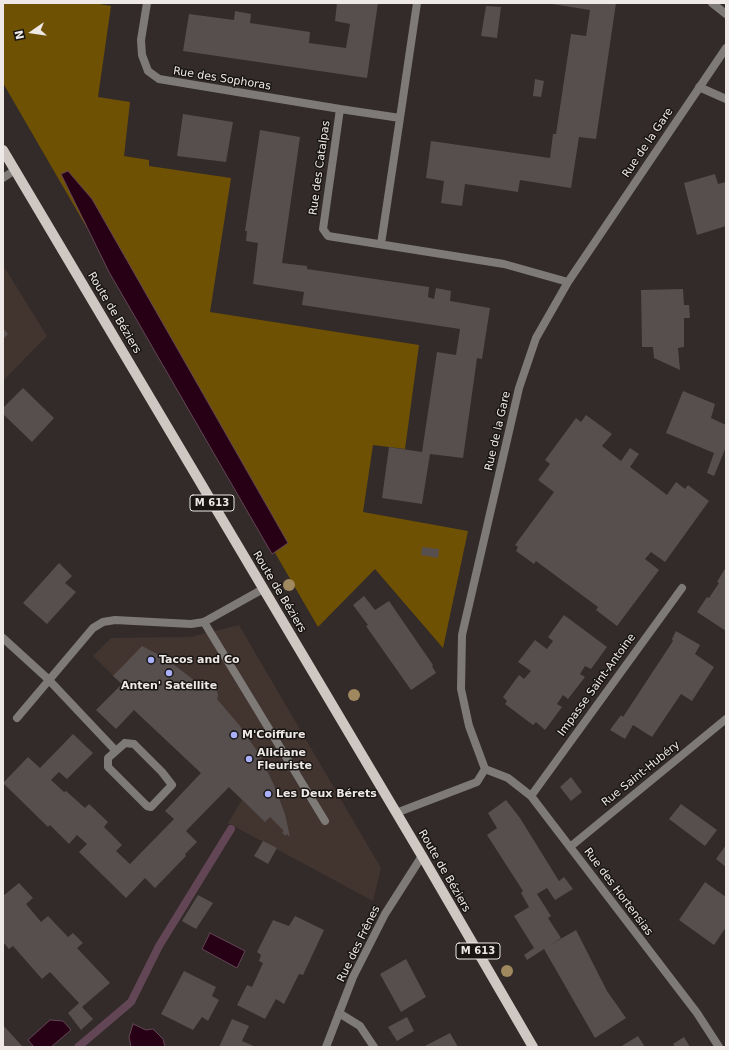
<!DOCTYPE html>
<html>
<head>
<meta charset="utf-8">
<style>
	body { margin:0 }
	#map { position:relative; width:729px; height:1050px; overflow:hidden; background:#332b29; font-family:"DejaVu Sans",sans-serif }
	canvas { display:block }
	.frame { position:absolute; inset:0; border:4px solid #eee9e7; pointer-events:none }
	.north { position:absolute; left:12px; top:12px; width:40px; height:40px; -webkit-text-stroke:3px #181513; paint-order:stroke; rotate:257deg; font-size:11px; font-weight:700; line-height:16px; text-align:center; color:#eee9e7 }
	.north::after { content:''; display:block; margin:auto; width:14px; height:18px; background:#eee9e7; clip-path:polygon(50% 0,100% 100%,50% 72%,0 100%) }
</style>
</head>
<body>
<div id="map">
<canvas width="729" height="1050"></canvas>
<div class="frame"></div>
<div class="north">N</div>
</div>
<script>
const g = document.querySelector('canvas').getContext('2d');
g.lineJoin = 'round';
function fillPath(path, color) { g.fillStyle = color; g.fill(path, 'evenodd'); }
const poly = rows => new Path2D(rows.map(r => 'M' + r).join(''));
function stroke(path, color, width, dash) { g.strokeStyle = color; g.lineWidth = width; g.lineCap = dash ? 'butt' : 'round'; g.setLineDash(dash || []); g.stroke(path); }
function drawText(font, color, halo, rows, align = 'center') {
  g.font = font + ' "DejaVu Sans",sans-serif'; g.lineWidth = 3; g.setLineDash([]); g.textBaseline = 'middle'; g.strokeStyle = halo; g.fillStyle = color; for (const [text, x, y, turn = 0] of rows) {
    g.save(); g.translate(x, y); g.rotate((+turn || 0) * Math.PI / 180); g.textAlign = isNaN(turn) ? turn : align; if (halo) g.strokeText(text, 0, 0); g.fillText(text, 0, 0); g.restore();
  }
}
fillPath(poly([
	[3,265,47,336,3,381],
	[239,625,381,868,373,901,228,823,242,800,207,767,201,773,134,710,141,703,93,656,111,638,190,637]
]), '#42342f');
fillPath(poly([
	[3,3,93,3,111,6,98,97,130,102,124,156,149,160,149,166,231,178,210,312,419,345,405,449,373,445,363,512,468,531,443,648,375,569,318,627,3,83]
]), '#6f5104');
const water = poly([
	[68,171,92,199,288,543,272,554,109,272,61,174,68,171],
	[210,933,245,951,237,968,202,949,210,933],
	[50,1020,63,1021,71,1030,51,1047,34,1047,28,1040,50,1020],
	[133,1024,146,1030,153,1029,163,1039,165,1047,131,1047,129,1037,133,1024]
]);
fillPath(water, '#270016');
stroke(water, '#634655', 1);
stroke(poly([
	[78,1047,131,1002,159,946,231,829]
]), '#634655', 8);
fillPath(poly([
	[337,3,378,3,367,78,183,51,189,14,234,20,235,11,251,14,250,23,310,32,309,43,346,48,350,24,335,21],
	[546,3,616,3,596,139,579,137,571,188,520,180,518,192,465,184,462,206,441,203,444,181,426,178,431,141,550,158,553,134,556,134,571,34,586,36,590,10],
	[486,6,501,7,497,38,481,36],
	[535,79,544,81,541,97,533,96],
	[183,114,233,122,226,162,177,156],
	[260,130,300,137,282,263,307,266,307,269,429,287,428,297,434,299,436,288,451,291,450,301,490,308,482,359,477,358,463,458,430,454,422,504,382,498,389,447,422,452,437,352,456,355,460,329,302,305,304,292,253,284,258,243,246,241,247,231,245,231],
	[715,174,718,184,726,182,726,226,697,235,684,183],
	[683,289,684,305,689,305,690,318,684,318,684,347,678,348,680,370,654,358,653,347,642,347,641,290],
	[3,328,8,334,3,339],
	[23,388,54,418,32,442,3,414,3,408],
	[683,391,715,404,711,418,726,425,726,447,714,476,707,473,714,453,666,433],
	[586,415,612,434,602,446,621,461,630,448,639,454,630,467,667,495,676,482,685,489,688,485,709,501,665,562,651,552,645,559,659,570,617,626,596,610,598,607,536,561,534,564,516,551,518,547,515,545,554,492,538,480,550,464,545,460,576,418,581,422],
	[422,547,439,549,438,558,421,555],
	[59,563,72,576,65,583,76,592,47,624,23,603],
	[726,567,726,631,697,612,707,597,709,598,719,583,717,582],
	[364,596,375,610,389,601,433,665,432,666,436,673,411,690,366,626,368,625,353,605],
	[564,615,607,647,591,669,585,666,580,674,585,677,568,699,563,695,557,704,562,707,545,730,536,722,533,725,505,704,507,701,503,697,519,675,524,679,531,671,518,662,535,640,547,649,553,641,548,637],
	[676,631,700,645,695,654,714,667,692,701,681,694,652,737,633,725,625,739,610,730,621,715,623,717,673,641,672,639],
	[142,646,165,658,207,690,213,689,217,691,218,696,217,699,240,726,259,754,274,785,285,814,290,837,287,834,285,836,282,832,284,831,270,817,265,822,229,787,186,831,197,842,185,854,186,856,155,888,145,878,126,898,79,852,87,844,77,835,69,844,50,825,48,827,3,783,28,757,40,768,73,734,93,753,67,779,59,772,51,780,64,792,66,791,85,808,89,804,108,822,104,827,122,845,116,851,130,864,174,819,165,811,201,773,134,710,116,729,96,710,122,684,113,676],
	[571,777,582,792,571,801,560,787],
	[506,800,520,818,559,881,564,877,573,889,555,900,547,888,537,894,551,916,548,918,561,938,550,945,576,930,607,991,626,1018,595,1038,544,949,527,960,524,955,534,948,514,916,529,907,521,893,523,891,487,835,497,828,488,813],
	[681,804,717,830,705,846,669,819],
	[263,841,277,848,268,864,254,856],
	[726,845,726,867,716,859],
	[705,882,726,897,726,927,714,945,679,920],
	[19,883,33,898,26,904,41,922,48,916,68,937,73,933,83,943,77,948,110,983,82,1007,93,1019,81,1030,68,1013,79,1003,50,972,42,979,13,946,9,949,3,942,3,896],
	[198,895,213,903,196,929,182,921],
	[295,916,324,930,303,975,299,974,284,1004,276,999,265,1019,237,1005,247,985,252,987,263,963,259,961,261,955,257,952,273,920,289,926],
	[406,959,426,997,401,1012,380,974],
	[184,971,216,987,212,996,219,1000,208,1021,202,1017,193,1030,161,1014],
	[407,1017,414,1031,397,1041,388,1027],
	[232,1019,249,1026,242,1041,256,1047,219,1047],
	[3,1025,22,1046,21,1047,3,1047],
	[450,1033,458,1047,423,1047],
	[638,1036,645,1047,620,1047],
	[684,1037,690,1047,675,1047,673,1044]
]), '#574e4e');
stroke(poly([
	[204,622,325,821],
	[339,1013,360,1026,374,1047]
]), '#7e7a78', 8);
stroke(poly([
	[147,3,141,40,142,55,148,71,159,79,340,109],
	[712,3,726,14],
	[699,87,726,99],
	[400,118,417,3],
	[3,178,15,170],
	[381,244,400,118,340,109,323,229,328,236,504,264,568,282],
	[3,638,48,679,115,750],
	[17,718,93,628,103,622,115,620,191,624,204,622,263,589],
	[125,743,134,744,162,772,172,785,151,807,147,806,108,767,108,758,125,743],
	[485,769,469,726,461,689,462,635,519,388,536,338,568,282,726,48],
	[485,769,508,778,531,796,697,1013,719,1047],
	[531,796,682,588],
	[396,813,477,782,485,769],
	[570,847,726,719],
	[326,1047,353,977,385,914,422,856]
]), '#7e7a78', 8);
stroke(poly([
	[3,150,422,856,533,1047]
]), '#cfc8c2', 10);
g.fillStyle = '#a0885f';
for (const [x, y] of [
	[289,585],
	[354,695],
	[507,971]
]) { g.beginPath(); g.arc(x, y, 6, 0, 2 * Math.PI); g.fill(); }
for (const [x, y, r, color] of [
	[151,660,4,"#aab0fb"],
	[169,673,4,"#aab0fb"],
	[234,735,4,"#aab0fb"],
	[249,759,4,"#aab0fb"],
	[268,794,4,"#aab0fb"]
]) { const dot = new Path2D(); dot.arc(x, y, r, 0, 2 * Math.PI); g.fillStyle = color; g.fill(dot); stroke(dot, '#181513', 1.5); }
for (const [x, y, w] of [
	[212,503,44],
	[478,951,44]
]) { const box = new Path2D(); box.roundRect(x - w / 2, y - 8, w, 16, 3); g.fillStyle = '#181513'; g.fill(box); stroke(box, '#eee9e7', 1); }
drawText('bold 10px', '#eee9e7', null, [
	["M 613",212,503],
	["M 613",478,951]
]);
drawText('11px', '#eee9e7', '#181513', [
	["Rue des Sophoras",222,79,9],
	["Rue de la Gare",648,143,-56],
	["Rue des Catalpas",320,168,-82],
	["Route de Béziers",114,313,59],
	["Rue de la Gare",498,431,-77],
	["Route de Béziers",279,592,59],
	["Impasse Saint-Antoine",597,685,-54],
	["Rue Saint-Hubéry",641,774,-39],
	["Route de Béziers",444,871,60],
	["Rue des Hortensias",618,892,53],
	["Rue des Frênes",359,944,-64]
]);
drawText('bold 11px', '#eee9e7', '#181513', [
	["Tacos and Co",159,660],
	["Anten' Satellite",169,686,"center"],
	["M'Coiffure",242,735],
	["Aliciane",257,753],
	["Fleuriste",257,766],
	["Les Deux Bérets",276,794]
], 'left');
</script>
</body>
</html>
